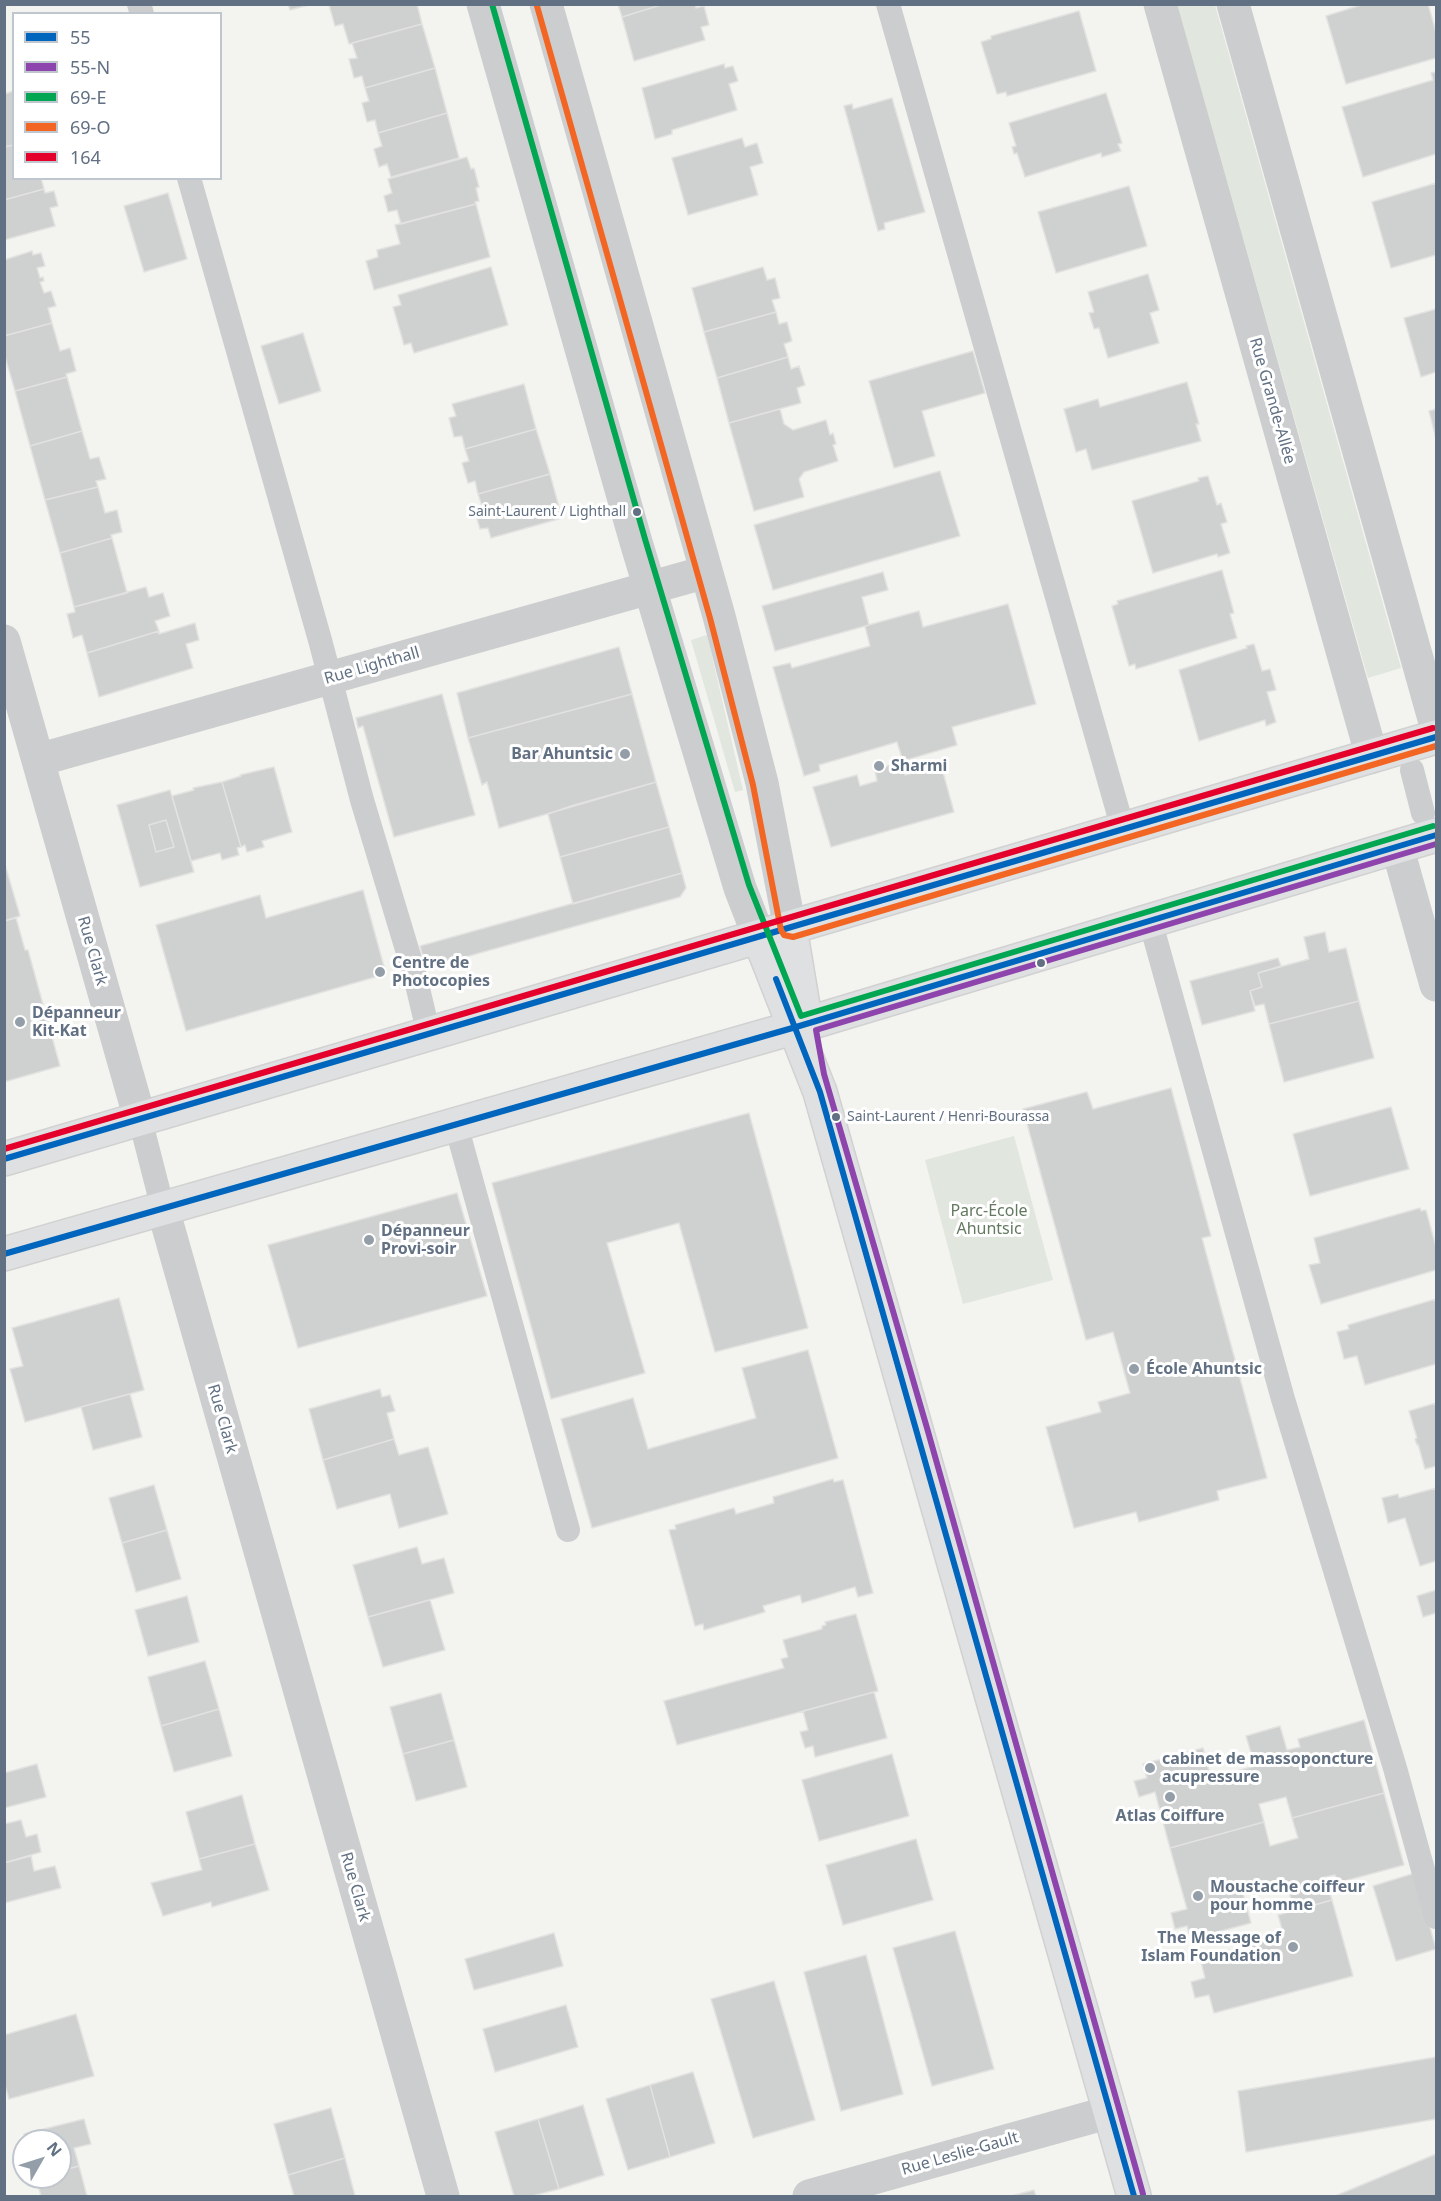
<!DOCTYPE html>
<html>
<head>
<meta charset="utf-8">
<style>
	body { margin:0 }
	#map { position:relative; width:1441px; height:2201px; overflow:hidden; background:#f3f3f0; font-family:"Noto Sans",sans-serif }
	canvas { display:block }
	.frame { position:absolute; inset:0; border:6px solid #617082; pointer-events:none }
	.legend { position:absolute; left:12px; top:12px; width:210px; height:168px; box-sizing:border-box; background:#fff; border:2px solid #c0c6cd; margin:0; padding:8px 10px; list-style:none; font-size:18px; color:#617082 }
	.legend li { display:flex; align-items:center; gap:12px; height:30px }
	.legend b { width:30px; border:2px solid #c0c6cd }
	.north { position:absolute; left:12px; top:2129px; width:60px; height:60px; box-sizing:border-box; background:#fff; border:2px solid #c0c6cd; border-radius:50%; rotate:51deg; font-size:16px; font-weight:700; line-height:24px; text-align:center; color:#617082 }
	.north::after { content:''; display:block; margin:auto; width:21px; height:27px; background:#949ea8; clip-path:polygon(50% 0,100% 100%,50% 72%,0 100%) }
</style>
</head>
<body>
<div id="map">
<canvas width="1441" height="2201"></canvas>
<div class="frame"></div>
<ul class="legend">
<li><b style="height:8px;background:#0065bd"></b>55</li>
<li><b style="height:8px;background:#8e44ad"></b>55-N</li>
<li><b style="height:8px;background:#00a651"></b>69-E</li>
<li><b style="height:8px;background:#f26522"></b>69-O</li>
<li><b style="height:8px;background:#e4002b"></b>164</li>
</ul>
<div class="north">N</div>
</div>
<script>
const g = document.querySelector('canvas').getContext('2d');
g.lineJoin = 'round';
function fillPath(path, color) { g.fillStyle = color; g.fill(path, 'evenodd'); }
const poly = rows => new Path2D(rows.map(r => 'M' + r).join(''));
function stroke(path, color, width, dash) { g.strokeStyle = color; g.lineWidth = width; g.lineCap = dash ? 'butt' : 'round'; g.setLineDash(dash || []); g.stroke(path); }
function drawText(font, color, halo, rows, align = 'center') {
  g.font = font + ' "Noto Sans",sans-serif'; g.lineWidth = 6; g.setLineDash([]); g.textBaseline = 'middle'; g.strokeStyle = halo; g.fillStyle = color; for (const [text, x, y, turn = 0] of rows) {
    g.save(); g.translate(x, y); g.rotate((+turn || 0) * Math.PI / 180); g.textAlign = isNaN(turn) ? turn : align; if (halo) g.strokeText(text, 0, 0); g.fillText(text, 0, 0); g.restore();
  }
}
fillPath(poly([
	[1177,5,1215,5,1401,668,1368,678],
	[707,635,743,790,735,792,691,640],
	[1014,1136,1053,1280,963,1304,925,1160]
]), '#e1e6de');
const building = poly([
	[288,4,312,4,290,10,288,4],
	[417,4,422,24,349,44,343,24,335,26,329,5,417,4],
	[618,4,664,4,622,17,618,4],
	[664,4,695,4,696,8,704,6,709,25,701,27,705,40,634,61,622,17,664,4],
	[1364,4,1428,4,1436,32,1436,58,1346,84,1326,16,1364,4],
	[1079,11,1096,71,1007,96,1006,92,997,94,981,42,991,39,991,36,1079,11],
	[422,24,435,68,365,88,362,76,354,78,349,59,357,58,352,43,422,24],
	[724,64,725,68,733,66,738,81,729,84,737,110,672,130,672,134,655,139,642,88,724,64],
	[435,68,447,113,378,133,375,120,367,122,362,103,369,101,365,88,435,68],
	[1436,72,1436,154,1363,177,1342,107,1433,80,1431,73,1436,72],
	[14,91,14,145,4,147,4,94,14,91],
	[1106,93,1122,143,1118,144,1121,151,1102,157,1101,153,1025,177,1017,153,1014,154,1012,147,1016,146,1009,123,1106,93],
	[892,98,925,212,884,223,885,229,878,231,844,106,852,104,853,109,892,98],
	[447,113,459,158,391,177,387,164,379,167,374,149,382,146,378,133,447,113],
	[742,138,745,147,757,143,763,163,750,167,758,195,688,215,672,158,742,138],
	[14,145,14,178,41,178,44,189,4,200,4,147,14,145],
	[467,157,471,169,474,168,479,187,476,188,479,201,475,202,476,204,401,224,397,210,388,212,384,196,392,193,388,179,467,157],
	[1436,183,1436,255,1391,268,1372,202,1436,183],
	[1129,186,1147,246,1056,273,1038,212,1129,186],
	[44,189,45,193,54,191,58,206,50,208,55,226,4,240,4,200,44,189],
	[168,193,187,259,144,272,124,206,168,193],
	[476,204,490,257,374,290,366,261,378,257,377,250,400,244,395,225,476,204],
	[32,251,33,255,41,253,45,266,37,268,40,278,43,277,44,281,40,282,44,293,51,291,56,306,48,308,52,323,4,336,4,260,32,251],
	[491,267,508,325,414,353,411,343,404,345,393,307,401,305,398,295,491,267],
	[763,267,767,280,775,278,780,298,772,300,776,312,704,332,692,288,763,267],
	[1148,274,1159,310,1150,313,1159,343,1108,358,1099,328,1094,329,1089,313,1094,312,1088,292,1148,274],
	[1436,309,1436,372,1421,377,1404,318,1436,309],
	[776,312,779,324,787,322,792,341,784,344,788,357,717,378,704,332,776,312],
	[52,323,60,351,70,348,76,371,66,374,67,377,15,391,4,353,4,336,52,323],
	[303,333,321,391,279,404,261,346,303,333],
	[973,351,985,393,922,411,935,456,894,468,869,381,973,351],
	[788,357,791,369,799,366,805,385,797,388,801,403,729,423,717,378,788,357],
	[67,377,82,431,30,446,15,391,67,377],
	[1187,382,1199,424,1196,424,1201,441,1092,470,1086,449,1076,452,1064,409,1098,399,1100,407,1187,382],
	[524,384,536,429,465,449,462,436,454,437,449,418,456,416,452,404,524,384],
	[780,409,784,424,793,430,826,420,830,435,833,433,836,444,833,445,838,461,804,472,799,479,804,497,754,511,729,423,780,409],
	[1436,409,1436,439,1429,411,1436,409],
	[536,429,550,474,478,494,475,481,468,483,462,463,469,461,465,449,536,429],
	[82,431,90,459,99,457,106,479,96,481,98,487,45,500,30,446,82,431],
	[940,471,960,536,773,590,754,525,940,471],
	[550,474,562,518,491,538,488,528,480,529,474,508,482,506,478,494,550,474],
	[1208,476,1217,505,1221,503,1227,522,1221,524,1230,553,1218,557,1217,554,1153,573,1132,501,1199,481,1198,478,1208,476],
	[98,487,105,513,117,510,122,532,111,535,112,538,60,553,45,500,98,487],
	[112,538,127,593,74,607,60,553,112,538],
	[1222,570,1234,613,1230,614,1237,638,1136,669,1135,664,1129,666,1112,606,1118,604,1117,601,1222,570],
	[883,572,888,590,862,597,869,625,775,651,762,606,883,572],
	[146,587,149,597,163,593,170,616,155,621,159,631,87,653,82,635,73,638,67,614,75,612,74,607,146,587],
	[1008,604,1036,704,952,727,957,745,903,761,897,742,819,765,820,771,804,776,773,667,790,663,792,668,870,646,865,626,919,611,923,627,1008,604],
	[195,623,199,640,186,644,193,668,99,697,87,653,159,631,159,634,195,623],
	[1254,644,1262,671,1270,669,1276,690,1267,692,1276,722,1266,726,1265,720,1199,741,1179,670,1247,648,1246,646,1254,644],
	[619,647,632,694,468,738,457,693,619,647],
	[442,694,475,815,394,837,363,726,358,728,356,718,442,694],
	[632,694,656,782,499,828,487,782,482,785,468,738,632,694],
	[901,762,905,775,941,765,954,812,831,847,813,787,857,775,860,786,877,781,875,770,901,762],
	[274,767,292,832,262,841,264,847,247,852,245,845,241,847,222,782,241,776,240,775,274,767],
	[222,782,241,847,237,848,239,855,222,860,220,853,191,861,172,796,194,790,193,788,222,782],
	[656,782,669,827,560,857,548,814,571,806,656,782],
	[170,790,194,872,140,887,117,805,170,790],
	[166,820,174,847,156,852,149,825,166,820],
	[166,820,174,847,156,852,149,825,166,820],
	[669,827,682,873,573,904,560,857,669,827],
	[4,861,20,916,4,921,4,861],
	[682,873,686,888,680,897,426,968,420,946,682,873],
	[363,890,386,974,186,1031,156,925,260,895,266,918,363,890],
	[16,918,25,950,28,950,60,1066,4,1082,4,921,16,918],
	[1325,932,1329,952,1346,948,1359,1001,1269,1024,1264,1004,1255,1006,1250,991,1262,987,1258,973,1309,959,1304,937,1325,932],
	[1278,958,1281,966,1258,973,1262,987,1250,991,1255,1011,1202,1025,1190,981,1278,958],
	[1359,1001,1374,1058,1284,1082,1269,1024,1359,1001],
	[1171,1088,1211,1236,1202,1238,1267,1478,1217,1491,1219,1500,1139,1522,1136,1512,1074,1528,1046,1427,1101,1412,1098,1402,1130,1393,1113,1332,1086,1340,1023,1109,1087,1092,1093,1109,1171,1088],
	[1391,1107,1409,1169,1310,1196,1293,1134,1391,1107],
	[749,1113,808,1328,715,1352,679,1223,607,1243,645,1373,551,1399,492,1183,749,1113],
	[457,1193,487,1296,298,1348,268,1245,457,1193],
	[1420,1208,1421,1211,1426,1210,1436,1247,1436,1270,1321,1304,1309,1265,1320,1263,1314,1238,1420,1208],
	[119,1298,144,1390,25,1422,10,1369,23,1366,12,1328,119,1298],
	[1436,1299,1436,1364,1365,1385,1357,1356,1344,1359,1337,1332,1349,1329,1348,1325,1436,1299],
	[808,1350,838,1458,592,1528,561,1419,633,1398,648,1449,756,1418,742,1368,808,1350],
	[380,1389,382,1397,390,1395,395,1411,387,1413,394,1439,323,1460,309,1409,380,1389],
	[130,1394,142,1437,93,1450,81,1407,130,1394],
	[1436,1403,1436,1466,1425,1469,1418,1444,1417,1445,1415,1439,1417,1438,1409,1411,1436,1403],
	[394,1439,399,1455,428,1447,448,1514,399,1528,390,1494,337,1509,323,1460,394,1439],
	[833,1479,834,1482,843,1480,873,1593,858,1597,855,1587,802,1603,800,1595,763,1606,765,1612,704,1630,703,1624,695,1626,669,1530,676,1529,675,1525,734,1508,736,1514,774,1503,773,1497,833,1479],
	[154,1485,167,1530,122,1543,109,1498,154,1485],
	[1436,1488,1436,1561,1420,1566,1405,1518,1388,1523,1382,1498,1398,1494,1399,1498,1436,1488],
	[167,1530,181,1579,136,1592,122,1543,167,1530],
	[417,1547,422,1564,444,1558,454,1593,368,1617,353,1565,417,1547],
	[1436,1590,1436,1613,1423,1617,1417,1596,1436,1590],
	[187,1596,199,1642,148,1656,135,1610,187,1596],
	[430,1600,445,1650,383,1667,368,1617,430,1600],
	[856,1614,878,1691,677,1745,664,1701,784,1668,781,1659,788,1657,783,1640,822,1629,822,1626,826,1625,825,1622,856,1614],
	[205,1661,219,1709,161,1726,148,1677,205,1661],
	[874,1692,887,1738,815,1757,813,1746,805,1748,800,1732,808,1730,803,1711,874,1692],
	[441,1693,454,1740,403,1754,390,1707,441,1693],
	[219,1709,232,1756,174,1772,161,1726,219,1709],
	[1364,1720,1384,1793,1292,1818,1286,1797,1259,1804,1264,1822,1170,1848,1155,1792,1139,1797,1134,1781,1147,1778,1143,1764,1203,1748,1211,1778,1255,1766,1246,1736,1280,1726,1287,1750,1300,1747,1298,1739,1364,1720],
	[454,1740,467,1787,416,1801,403,1754,454,1740],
	[892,1754,909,1816,819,1841,802,1780,892,1754],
	[37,1764,46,1797,4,1808,4,1773,37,1764],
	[1384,1793,1404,1865,1337,1883,1335,1875,1325,1877,1332,1900,1294,1911,1286,1881,1243,1893,1251,1923,1191,1939,1187,1926,1175,1929,1171,1913,1187,1909,1170,1848,1264,1822,1270,1846,1298,1838,1292,1818,1384,1793],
	[242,1795,255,1844,199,1859,186,1812,242,1795],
	[21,1820,26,1837,37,1834,41,1852,4,1863,4,1824,21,1820],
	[916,1839,933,1900,843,1925,826,1865,916,1839],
	[255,1844,269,1890,212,1907,211,1902,163,1916,151,1883,202,1870,199,1859,255,1844],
	[31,1856,34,1871,55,1866,61,1888,4,1903,4,1863,31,1856],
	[1415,1873,1436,1949,1396,1961,1373,1886,1415,1873],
	[1332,1900,1353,1976,1214,2013,1209,1995,1195,1998,1191,1982,1205,1978,1200,1958,1284,1936,1278,1915,1332,1900],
	[955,1931,994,2069,932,2086,893,1948,955,1931],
	[554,1933,563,1966,474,1990,465,1959,554,1933],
	[866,1955,903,2094,841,2111,804,1972,866,1955],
	[774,1981,815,2120,753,2138,711,1999,774,1981],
	[566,2005,578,2047,495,2072,483,2029,566,2005],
	[76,2014,94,2076,9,2099,4,2082,4,2035,76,2014],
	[1436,2057,1436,2119,1246,2152,1238,2091,1436,2057],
	[693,2072,715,2143,670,2157,650,2085,693,2072],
	[650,2085,670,2157,628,2170,606,2099,650,2085],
	[583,2105,604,2175,559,2189,538,2119,583,2105],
	[331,2108,345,2158,288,2175,274,2124,331,2108],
	[84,2119,91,2144,74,2148,79,2166,60,2171,60,2141,26,2141,24,2134,84,2119],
	[538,2119,559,2189,532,2196,514,2196,495,2132,538,2119],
	[1436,2154,1436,2196,1335,2196,1436,2154],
	[345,2158,355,2196,294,2196,288,2175,345,2158],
	[79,2166,87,2196,41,2196,36,2178,60,2177,60,2171,79,2166],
	[1034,2190,1036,2196,1011,2196,1034,2190]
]);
fillPath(building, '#cfd0d0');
stroke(building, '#e2e2e0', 1.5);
const secondary = poly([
	[790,928,804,1012],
	[759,937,820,1092,1134,2196]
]);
const primary = poly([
	[4,1159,1436,737],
	[4,1254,796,1027,1436,835]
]);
stroke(secondary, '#d1d1d1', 36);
stroke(primary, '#d1d1d1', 36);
stroke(poly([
	[139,4,142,14],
	[888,4,1123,829],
	[189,178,320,640,362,800,415,976,429,1035],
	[1412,770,1423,813],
	[1150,920,1283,1399,1395,1768,1436,1917],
	[140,1119,163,1209],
	[456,1125,568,1530]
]), '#cccdce', 24);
stroke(poly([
	[1160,4,1372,757],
	[1233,4,1436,726],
	[4,641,140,1119],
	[38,760,706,572],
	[1397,846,1436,985],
	[163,1209,443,2196],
	[809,2196,1110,2112]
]), '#cccdce', 33);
stroke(poly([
	[483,4,636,542,740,888,759,937],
	[546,4,719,616,762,783,790,928]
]), '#cccdce', 33);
stroke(secondary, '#dfe0e1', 33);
stroke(primary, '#dfe0e1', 33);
stroke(poly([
	[776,979,820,1092,1134,2196],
	[4,1159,1436,737],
	[4,1254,796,1027,1436,835]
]), '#0065bd', 6);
stroke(poly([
	[1143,2194,927,1428,824,1074,816,1030,1436,844]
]), '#8e44ad', 6);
stroke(poly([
	[492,4,645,539,749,885,801,1016,1433,826]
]), '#00a651', 6);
stroke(poly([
	[537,6,710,618,753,785,781,930,784,935,793,937,1436,746]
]), '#f26522', 6);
stroke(poly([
	[4,1149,1433,728]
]), '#e4002b', 6);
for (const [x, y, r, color] of [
	[637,512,5,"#617082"],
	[625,754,6,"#949ea8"],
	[879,766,6,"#949ea8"],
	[1041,963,5,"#617082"],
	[380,972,6,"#949ea8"],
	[20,1022,6,"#949ea8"],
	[836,1117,5,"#617082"],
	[369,1240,6,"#949ea8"],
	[1134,1369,6,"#949ea8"],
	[1150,1768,6,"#949ea8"],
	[1170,1797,6,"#949ea8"],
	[1198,1896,6,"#949ea8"],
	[1293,1947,6,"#949ea8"]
]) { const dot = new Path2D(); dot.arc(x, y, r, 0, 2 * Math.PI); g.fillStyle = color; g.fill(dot); stroke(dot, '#fff', 2); }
drawText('14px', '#617082', '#fff', [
	["Saint-Laurent / Lighthall",626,512],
	["Saint-Laurent / Henri-Bourassa",847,1117,"left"]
], 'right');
drawText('16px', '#617082', '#fff', [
	["Rue Grande-Allée",1272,401,74],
	["Rue Lighthall",372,666,-16],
	["Rue Clark",92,951,74],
	["Rue Clark",222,1419,74],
	["Rue Clark",355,1887,74],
	["Rue Leslie-Gault",960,2154,-16]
]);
drawText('bold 16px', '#617082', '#fff', [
	["Bar Ahuntsic",613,754,"right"],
	["Sharmi",891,766],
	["Centre de",392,963],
	["Photocopies",392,981],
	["Dépanneur",32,1013],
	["Kit-Kat",32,1031],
	["Dépanneur",381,1231],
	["Provi-soir",381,1249],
	["École Ahuntsic",1146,1369],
	["cabinet de massoponcture",1162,1759],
	["acupressure",1162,1777],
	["Atlas Coiffure",1170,1816,"center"],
	["Moustache coiffeur",1210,1887],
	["pour homme",1210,1905],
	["The Message of",1281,1938,"right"],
	["Islam Foundation",1281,1956,"right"]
], 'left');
drawText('16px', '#637960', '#fff', [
	["Parc-École",989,1211],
	["Ahuntsic",989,1229]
]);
</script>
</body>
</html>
